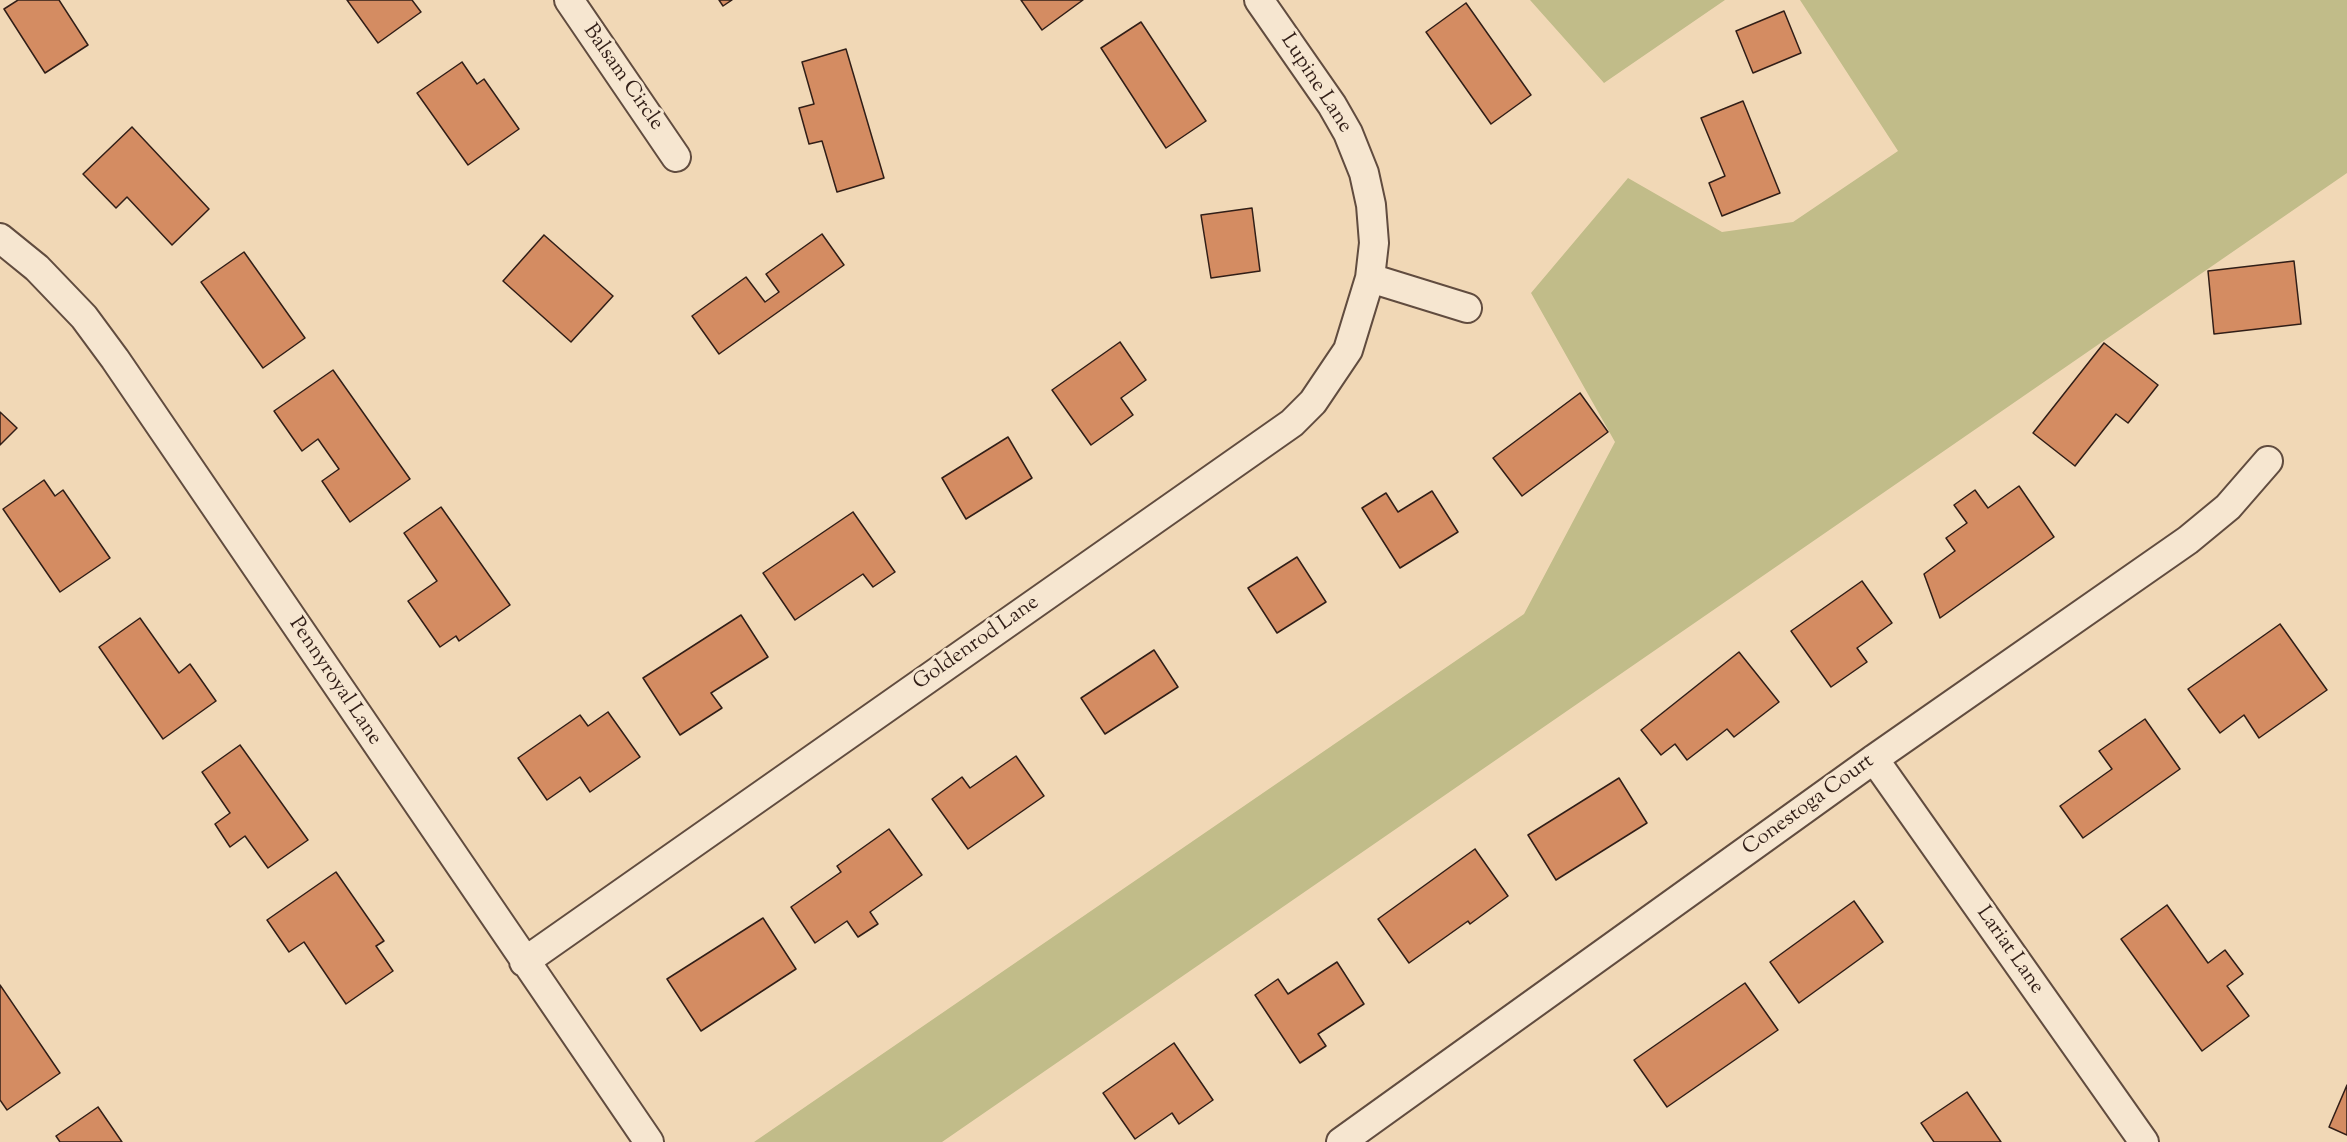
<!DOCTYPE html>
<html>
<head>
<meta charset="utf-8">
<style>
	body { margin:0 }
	canvas { display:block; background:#f1d8b6 }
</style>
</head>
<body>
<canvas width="2347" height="1142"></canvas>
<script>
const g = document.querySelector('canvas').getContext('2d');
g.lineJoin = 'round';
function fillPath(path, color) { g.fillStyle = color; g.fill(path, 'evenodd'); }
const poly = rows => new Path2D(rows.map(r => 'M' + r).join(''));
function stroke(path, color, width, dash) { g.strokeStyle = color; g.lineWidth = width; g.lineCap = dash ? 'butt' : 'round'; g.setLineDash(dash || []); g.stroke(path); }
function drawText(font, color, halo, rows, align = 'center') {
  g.font = font + ' "Sorts Mill Goudy",serif'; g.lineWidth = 6; g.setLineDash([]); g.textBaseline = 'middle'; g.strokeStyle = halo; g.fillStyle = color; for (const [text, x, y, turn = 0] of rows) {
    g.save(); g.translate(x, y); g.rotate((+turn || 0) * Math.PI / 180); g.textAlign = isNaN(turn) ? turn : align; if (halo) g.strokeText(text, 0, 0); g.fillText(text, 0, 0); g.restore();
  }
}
fillPath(poly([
	[1530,0,1725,0,1604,83],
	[1800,0,2347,0,2347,173,942,1142,754,1142,1524,614,1615,442,1531,293,1628,178,1722,232,1793,222,1898,151]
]), '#c1bc89');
const building = poly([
	[18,0,59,0,88,45,45,73,4,9,18,0],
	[347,0,412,0,421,12,378,43,347,0],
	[719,0,732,0,723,6,719,0],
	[1021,0,1083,0,1042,30,1021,0],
	[1466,3,1531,95,1491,124,1426,32,1466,3],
	[1784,11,1801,53,1753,73,1736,31,1784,11],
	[1141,22,1206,121,1166,148,1101,48,1141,22],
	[846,49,884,178,837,192,822,141,809,144,799,108,814,104,802,62,846,49],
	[462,62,477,84,484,79,519,129,468,165,417,93,462,62],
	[1743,101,1780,193,1722,216,1709,183,1725,176,1701,118,1743,101],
	[132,127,209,209,172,245,127,197,116,208,83,174,132,127],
	[1252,208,1260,271,1211,278,1201,215,1252,208],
	[822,234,844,265,719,354,692,316,746,277,765,302,779,292,766,274,822,234],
	[544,235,613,296,571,342,503,281,544,235],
	[244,252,305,338,263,368,201,282,244,252],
	[2294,261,2301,324,2214,334,2208,271,2294,261],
	[1120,342,1146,380,1121,398,1133,415,1091,445,1052,390,1120,342],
	[2104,343,2158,385,2128,423,2116,414,2075,466,2033,433,2104,343],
	[333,370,410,479,350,522,322,481,339,469,318,439,302,451,274,411,333,370],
	[1580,393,1608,432,1522,496,1493,458,1580,393],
	[0,412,17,428,0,445,0,412],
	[1008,437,1032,478,966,519,942,478,1008,437],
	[44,480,55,496,63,490,110,558,60,592,3,509,44,480],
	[2019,486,2054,537,1940,618,1924,574,1955,551,1946,538,1967,523,1954,505,1975,490,1988,508,2019,486],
	[1432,491,1458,532,1400,568,1362,508,1386,493,1398,512,1432,491],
	[441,507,510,605,459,641,456,636,440,647,408,601,437,581,404,533,441,507],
	[853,512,895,572,873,587,863,574,795,620,763,573,853,512],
	[1297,557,1326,602,1277,633,1248,588,1297,557],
	[1862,581,1892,623,1857,648,1867,662,1831,687,1791,631,1862,581],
	[741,615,768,657,711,693,722,708,680,735,643,678,741,615],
	[140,618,179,673,190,664,216,701,163,739,99,647,140,618],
	[2280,624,2327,690,2259,738,2244,715,2220,733,2188,689,2280,624],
	[1154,650,1178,687,1105,734,1081,698,1154,650],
	[1739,652,1779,702,1734,737,1727,729,1687,760,1675,744,1661,755,1641,730,1739,652],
	[608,712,640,757,590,792,580,777,547,800,518,758,580,715,588,726,608,712],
	[2145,719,2180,769,2083,838,2060,806,2112,769,2099,751,2145,719],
	[240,745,308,840,268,868,245,836,230,847,215,824,230,813,202,772,240,745],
	[1016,756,1044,796,968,849,932,799,962,777,970,788,1016,756],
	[1619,778,1647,823,1556,880,1528,835,1619,778],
	[889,829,922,875,870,912,878,924,858,937,847,921,815,943,791,907,841,872,837,866,889,829],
	[1475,849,1508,896,1470,924,1468,921,1409,963,1378,919,1475,849],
	[336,872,384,941,376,946,393,971,346,1004,304,942,289,952,267,920,336,872],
	[1854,901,1883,942,1799,1003,1770,962,1854,901],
	[2167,905,2208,963,2225,950,2243,974,2227,986,2249,1016,2202,1051,2121,939,2167,905],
	[763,918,796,969,701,1031,667,979,763,918],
	[1337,962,1364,1004,1318,1034,1326,1046,1300,1063,1255,995,1278,979,1288,994,1337,962],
	[1745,983,1778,1030,1667,1107,1634,1060,1745,983],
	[0,985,60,1073,7,1110,0,1100,0,985],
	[1174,1043,1213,1100,1179,1124,1172,1113,1135,1139,1103,1093,1174,1043],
	[2347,1085,2347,1135,2329,1127,2347,1085],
	[1967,1092,2001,1142,1934,1142,1921,1123,1967,1092],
	[98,1107,122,1142,60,1142,56,1136,98,1107]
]);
fillPath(building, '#d48c62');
stroke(building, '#311e17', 1.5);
const street = poly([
	[569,0,676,157],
	[0,238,37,268,84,317,115,359,649,1142],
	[1370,278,1467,308],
	[1874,759,2144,1142],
	[524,962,1292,423,1313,402,1348,350,1370,278,1374,243,1371,205,1364,173,1348,133,1332,105,1259,0],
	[1341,1142,1874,759,2188,540,2228,507,2268,461]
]);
stroke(street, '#614c3f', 32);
stroke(street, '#f6e6d0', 28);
drawText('21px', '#311e17', '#f6e6d0', [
	["Balsam Circle",622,78,55],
	["Lupine Lane",1315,84,57],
	["Goldenrod Lane",977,644,-35],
	["Pennyroyal Lane",334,682,56],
	["Conestoga Court",1809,806,-36],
	["Lariat Lane",2009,951,55]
]);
</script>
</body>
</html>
